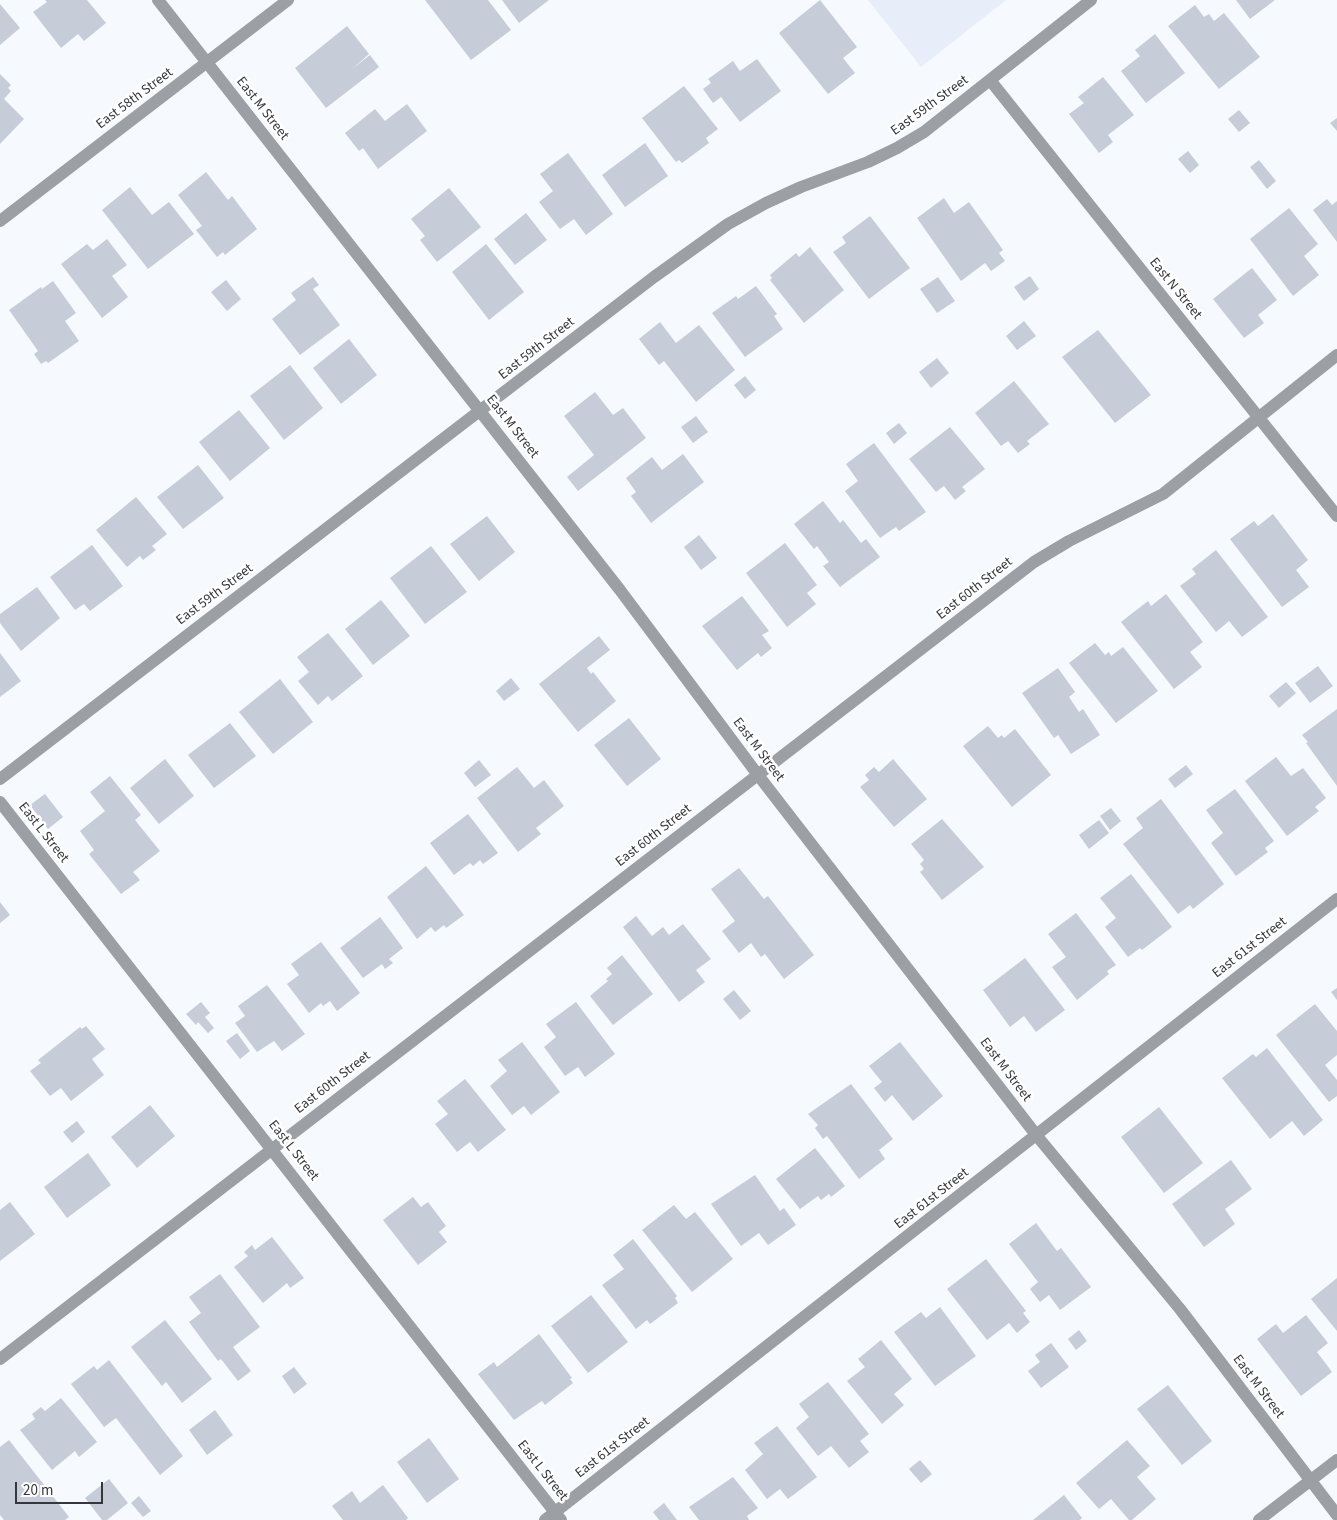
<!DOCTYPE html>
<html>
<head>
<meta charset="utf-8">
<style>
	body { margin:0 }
	#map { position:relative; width:1337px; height:1520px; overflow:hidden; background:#f6f9fe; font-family:"Source Sans 3",sans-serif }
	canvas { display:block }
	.scale { position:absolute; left:15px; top:1482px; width:88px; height:22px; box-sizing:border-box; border:2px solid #35373c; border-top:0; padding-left:6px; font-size:15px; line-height:18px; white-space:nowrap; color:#35373c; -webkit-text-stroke:4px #fff; paint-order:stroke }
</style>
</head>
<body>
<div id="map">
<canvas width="1337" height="1520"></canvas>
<div class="scale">20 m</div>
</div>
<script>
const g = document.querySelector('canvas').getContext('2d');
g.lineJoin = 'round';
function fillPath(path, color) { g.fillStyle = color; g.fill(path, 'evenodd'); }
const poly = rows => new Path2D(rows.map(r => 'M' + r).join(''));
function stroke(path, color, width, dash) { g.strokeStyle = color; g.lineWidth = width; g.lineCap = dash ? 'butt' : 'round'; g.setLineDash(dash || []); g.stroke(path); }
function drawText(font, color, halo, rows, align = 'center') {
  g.font = font + ' "Source Sans 3",sans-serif'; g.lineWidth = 5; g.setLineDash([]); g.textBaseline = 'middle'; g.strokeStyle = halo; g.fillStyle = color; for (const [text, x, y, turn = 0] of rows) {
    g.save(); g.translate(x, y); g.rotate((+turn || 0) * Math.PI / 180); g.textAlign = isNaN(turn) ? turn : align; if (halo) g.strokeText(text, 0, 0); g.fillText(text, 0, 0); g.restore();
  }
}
fillPath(poly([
	[868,0,1006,0,921,67]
]), '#e7edf9');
fillPath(poly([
	[45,0,87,0,106,23,84,41,78,34,61,48,33,12,47,2],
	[425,0,488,0,511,30,471,60],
	[502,0,549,0,519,23],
	[820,0,857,47,843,58,855,73,828,94,779,33],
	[1236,0,1275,0,1250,19],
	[0,4,20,28,0,45],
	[1195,5,1204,17,1209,14,1214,21,1224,13,1260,57,1219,89,1168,26],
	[347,26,369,54,352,69,370,55,379,67,326,108,295,68],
	[1155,34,1185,73,1146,103,1121,71,1140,56,1135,50],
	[757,59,781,91,740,122,721,97,713,103,703,89,711,83,708,79,733,61,740,71],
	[0,74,11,85,8,88,11,91,4,99,24,119,0,144],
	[1103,77,1134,115,1108,135,1113,142,1099,153,1069,114,1084,103,1078,97],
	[684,86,718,129,706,138,709,143,682,163,679,160,676,162,642,118],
	[407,104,427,131,378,169,363,148,359,151,345,133,375,109,385,121],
	[1239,110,1250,123,1239,132,1228,119],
	[1337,118,1337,131,1330,123],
	[645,143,668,176,625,207,602,175],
	[1188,151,1199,165,1190,173,1178,159],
	[568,153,613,214,586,235,574,219,560,229,539,202,553,191,540,174],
	[1259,160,1276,181,1267,189,1250,167],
	[206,172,228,200,232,196,257,229,225,255,223,252,217,257,196,230,202,226,178,195],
	[130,187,152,215,169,202,194,234,148,269,102,210],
	[449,188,481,227,437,262,420,240,425,236,411,219],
	[944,198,954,213,969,202,1003,250,999,253,1005,261,991,271,985,263,961,281,917,218],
	[1327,199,1332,205,1337,201,1337,242,1313,210],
	[1289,208,1318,244,1304,256,1319,275,1293,296,1250,239],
	[526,213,547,240,515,265,494,239],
	[870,216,910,268,869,299,833,252,846,243,842,237],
	[107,239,127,265,112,276,128,297,102,318,61,264,87,244,93,250],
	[486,244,524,292,489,320,452,272],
	[810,247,844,290,804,323,770,280,772,278,770,275,796,253,799,257],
	[1252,268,1277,300,1258,315,1264,323,1244,338,1213,299],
	[1030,276,1039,289,1024,301,1014,287],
	[313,277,319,285,313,289,340,325,300,355,272,319,296,300,291,293],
	[938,277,955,301,937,313,920,289],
	[226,280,241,299,227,311,211,292],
	[53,281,76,313,65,321,79,341,48,363,46,361,41,364,34,354,38,351,9,310,41,287,42,289],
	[756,286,777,314,774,316,783,329,745,357,712,313,736,296,738,299],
	[1024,321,1036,336,1017,350,1006,336],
	[660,322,676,343,699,325,735,370,696,402,664,361,659,365,639,339],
	[1098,330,1151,395,1115,423,1062,357],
	[349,339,377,375,341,404,313,368],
	[937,358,949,373,931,388,919,372],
	[290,365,323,408,284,440,250,396],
	[745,376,756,390,745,399,734,385],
	[1014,381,1049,424,1027,441,1030,444,1018,453,1008,441,1001,446,975,413],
	[595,392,613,415,623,408,646,438,578,491,567,477,594,455,564,416],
	[239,410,270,448,230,481,199,442],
	[696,416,708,432,693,443,681,427],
	[899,423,907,433,894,444,886,433],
	[950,427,985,469,962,487,966,491,955,500,944,486,936,492,909,459],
	[874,443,926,512,899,531,896,527,880,538,845,491,858,481,846,464],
	[683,454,704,482,651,523,631,496,636,492,626,478,652,457,662,470],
	[198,465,224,498,183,529,157,497],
	[136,497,167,534,152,546,156,550,143,560,140,556,127,567,96,530],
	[823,501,840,523,843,520,861,543,866,539,880,557,840,587,823,566,829,562,817,546,814,549,794,524],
	[1273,514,1308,560,1296,570,1309,587,1282,607,1230,539,1254,521,1258,526],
	[487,516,515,552,479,581,450,544],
	[699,535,717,558,701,570,684,547],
	[785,543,817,585,807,593,816,604,787,627,746,573],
	[92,545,123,586,90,611,84,604,75,610,50,577],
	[431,546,467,592,425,624,390,578],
	[1216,550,1268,617,1242,637,1229,621,1216,632,1180,586,1196,574,1192,569],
	[37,587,60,618,21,651,0,623,0,614],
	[1166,594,1203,642,1190,652,1202,667,1174,689,1121,622,1148,601,1151,606],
	[742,596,769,631,762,635,772,648,761,657,758,653,737,670,702,626],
	[381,600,410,636,373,665,345,629],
	[328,633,363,676,332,701,328,696,318,705,298,681,309,672,297,657],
	[599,636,610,650,587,668,591,674,593,672,616,701,578,732,539,684],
	[1095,643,1105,655,1109,652,1111,656,1123,647,1158,691,1116,723,1069,663],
	[0,653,21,681,0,697],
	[1318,666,1333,686,1310,703,1295,683],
	[1058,668,1075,692,1069,697,1079,712,1083,709,1100,735,1071,754,1058,735,1054,738,1022,693],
	[511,678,520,689,504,701,496,691],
	[280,679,313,722,273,754,239,712],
	[1286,682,1296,693,1279,708,1269,696],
	[1337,709,1337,786,1306,743,1308,742,1302,735],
	[629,718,661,759,627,786,594,745],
	[230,723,256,756,214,788,188,755],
	[988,726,998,738,1002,735,1004,738,1015,729,1051,775,1012,807,963,746],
	[1276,757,1291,776,1303,768,1326,798,1315,807,1319,811,1287,836,1245,781],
	[165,759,194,796,159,824,130,788],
	[893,759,927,799,894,827,860,787,869,780,865,775,874,767,879,772],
	[479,760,491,775,475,787,464,773],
	[1186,765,1193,774,1175,788,1168,779],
	[517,767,534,788,544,780,564,806,536,828,541,834,518,852,477,798],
	[110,776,141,815,135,820,160,851,133,872,140,880,121,894,89,854,94,850,80,831,105,811,90,792],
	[1235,789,1274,841,1265,848,1268,852,1236,876,1211,843,1223,833,1206,810],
	[45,794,63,817,48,829,30,805],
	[1161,799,1224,884,1193,909,1190,905,1178,914,1123,844,1143,828,1136,818],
	[1111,808,1121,821,1110,830,1100,816],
	[468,814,498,853,483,864,480,860,473,866,470,863,454,875,430,843],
	[942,819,984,867,942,900,920,872,924,869,920,864,924,860,911,844],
	[1099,820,1109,833,1089,849,1079,835],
	[426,866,464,915,446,928,444,925,435,932,431,927,417,939,387,897],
	[739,868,764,899,768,896,814,955,784,979,765,954,761,957,751,943,739,953,722,931,735,921,711,889],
	[1131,874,1172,927,1142,950,1140,948,1128,957,1105,927,1116,918,1100,898],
	[0,902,10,915,0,923],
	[1076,913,1116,965,1107,971,1109,974,1077,1000,1052,967,1066,957,1048,934],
	[636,916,652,936,663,927,669,935,683,924,711,959,696,970,705,982,679,1002,623,927],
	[380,917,403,948,389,959,393,963,385,969,382,964,363,978,340,948],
	[321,942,360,993,337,1011,330,1001,323,1006,321,1003,309,1013,287,984,299,975,291,964],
	[622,955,653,994,613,1025,590,996,608,981,606,979,612,974,607,968],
	[1025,958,1065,1010,1036,1032,1024,1016,1010,1027,983,990],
	[267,985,305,1034,282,1051,274,1041,257,1052,235,1023,245,1016,238,1006],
	[1337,988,1337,1000,1331,992],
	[734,990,751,1011,740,1020,723,999],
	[201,1002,210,1013,205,1017,214,1028,208,1033,198,1022,196,1025,186,1014],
	[576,1002,615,1054,585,1077,578,1067,565,1076,544,1047,556,1037,546,1024],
	[1315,1004,1337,1031,1337,1055,1325,1065,1337,1080,1337,1096,1329,1102,1276,1035],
	[86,1026,105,1049,92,1059,104,1075,71,1101,61,1088,50,1096,30,1071,41,1063,38,1060,80,1027,82,1029],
	[237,1033,250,1051,240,1059,226,1041],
	[522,1042,560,1092,531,1115,524,1106,512,1115,490,1086,507,1071,498,1060],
	[900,1042,943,1096,913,1121,892,1095,885,1102,874,1088,882,1082,869,1066],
	[1267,1048,1323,1120,1304,1136,1292,1121,1270,1139,1222,1078,1253,1054,1256,1057],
	[465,1079,506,1130,478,1152,470,1142,457,1152,435,1124,448,1114,437,1101],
	[851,1084,893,1139,879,1150,885,1159,859,1179,827,1136,823,1139,815,1128,818,1125,808,1114],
	[150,1105,175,1136,137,1168,111,1137],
	[1159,1107,1203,1163,1164,1193,1121,1137],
	[77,1121,85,1132,72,1143,63,1132],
	[815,1148,845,1186,831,1197,829,1194,821,1200,818,1196,800,1209,776,1179],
	[88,1153,111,1185,67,1218,44,1187],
	[1231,1160,1252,1189,1225,1209,1235,1224,1204,1247,1172,1204],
	[755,1175,780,1211,784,1208,796,1225,768,1245,759,1233,741,1246,711,1204],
	[413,1197,421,1207,428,1202,446,1226,439,1232,447,1242,418,1265,383,1220],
	[10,1202,35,1234,0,1261,0,1210],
	[674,1205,686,1219,695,1212,733,1259,692,1292,642,1230],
	[1036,1223,1057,1251,1061,1248,1091,1287,1060,1310,1049,1295,1040,1302,1030,1289,1038,1282,1009,1244],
	[272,1237,304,1278,290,1288,287,1283,263,1303,234,1267,248,1256,244,1252,252,1245,255,1250],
	[633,1239,677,1296,675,1298,678,1303,650,1324,647,1320,636,1329,602,1285,624,1269,613,1255],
	[986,1259,1026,1311,1023,1313,1030,1322,1017,1333,1009,1323,987,1340,947,1289],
	[220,1274,260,1327,233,1347,251,1371,238,1381,221,1359,218,1361,189,1322,201,1313,189,1297],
	[1337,1278,1337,1331,1311,1299],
	[591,1295,628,1342,588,1373,551,1326],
	[940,1307,976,1356,935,1386,894,1332,921,1312,926,1318],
	[1306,1315,1328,1343,1317,1352,1332,1372,1301,1396,1257,1339,1276,1324,1283,1333],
	[165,1320,212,1379,182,1403,166,1382,162,1386,131,1347],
	[1079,1330,1087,1341,1076,1350,1068,1339],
	[539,1334,572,1378,570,1379,573,1383,545,1405,542,1401,514,1420,478,1374,494,1362,497,1367],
	[881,1340,912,1379,894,1394,904,1405,882,1424,847,1381,865,1367,858,1359],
	[1051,1343,1069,1367,1041,1388,1028,1371,1040,1362,1035,1355],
	[109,1360,183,1456,160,1475,116,1418,104,1427,71,1384,94,1366,97,1370],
	[294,1367,307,1384,294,1394,282,1376],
	[828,1382,869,1434,860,1441,869,1452,849,1468,831,1446,818,1456,796,1428,809,1417,799,1404],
	[1168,1385,1212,1441,1182,1465,1137,1409],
	[61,1398,97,1442,79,1457,75,1451,52,1470,20,1430,35,1419,32,1414,41,1407,45,1411],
	[215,1410,233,1435,207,1455,189,1430],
	[777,1426,817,1477,788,1499,780,1489,767,1499,745,1470,763,1454,754,1443],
	[429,1438,459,1479,427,1503,397,1462],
	[9,1440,69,1517,65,1520,4,1520,0,1515,0,1447],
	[1127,1440,1150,1466,1137,1477,1156,1499,1132,1520,1129,1520,1111,1499,1099,1509,1076,1483],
	[920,1460,932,1474,921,1483,909,1469],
	[733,1477,758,1508,747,1516,749,1520,699,1520,689,1507],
	[109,1479,128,1503,107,1520,102,1520,85,1498],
	[383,1485,408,1518,406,1520,343,1520,332,1506,352,1491,360,1503],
	[1064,1495,1082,1518,1080,1520,1033,1520],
	[139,1496,151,1511,143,1517,131,1503],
	[664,1503,677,1520,659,1520,653,1512]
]), '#c6cdd8');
stroke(poly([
	[158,0,620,590,758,775,1037,1136,1180,1309,1337,1515],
	[990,80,1337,516],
	[0,221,288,0],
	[0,779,654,277,728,224,766,203,801,187,868,162,897,148,924,132,1091,0],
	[0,802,561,1520],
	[0,1359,1034,562,1069,541,1163,494,1337,355],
	[545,1520,1337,899],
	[1259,1520,1337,1460]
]), '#9c9fa4', 12);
drawText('14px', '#35373c', '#fff', [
	["East 58th Street",135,99,-37],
	["East 59th Street",930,106,-36],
	["East M Street",262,109,52],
	["East N Street",1175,289,51],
	["East 59th Street",537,349,-38],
	["East M Street",512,427,52],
	["East 60th Street",975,589,-38],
	["East 59th Street",215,595,-37],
	["East M Street",758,750,53],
	["East L Street",43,833,52],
	["East 60th Street",654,836,-38],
	["East 61st Street",1250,948,-38],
	["East M Street",1005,1070,53],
	["East 60th Street",333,1083,-38],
	["East L Street",293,1151,52],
	["East 61st Street",932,1199,-38],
	["East M Street",1258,1387,53],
	["East 61st Street",613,1448,-38],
	["East L Street",542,1471,52]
]);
</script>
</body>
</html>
